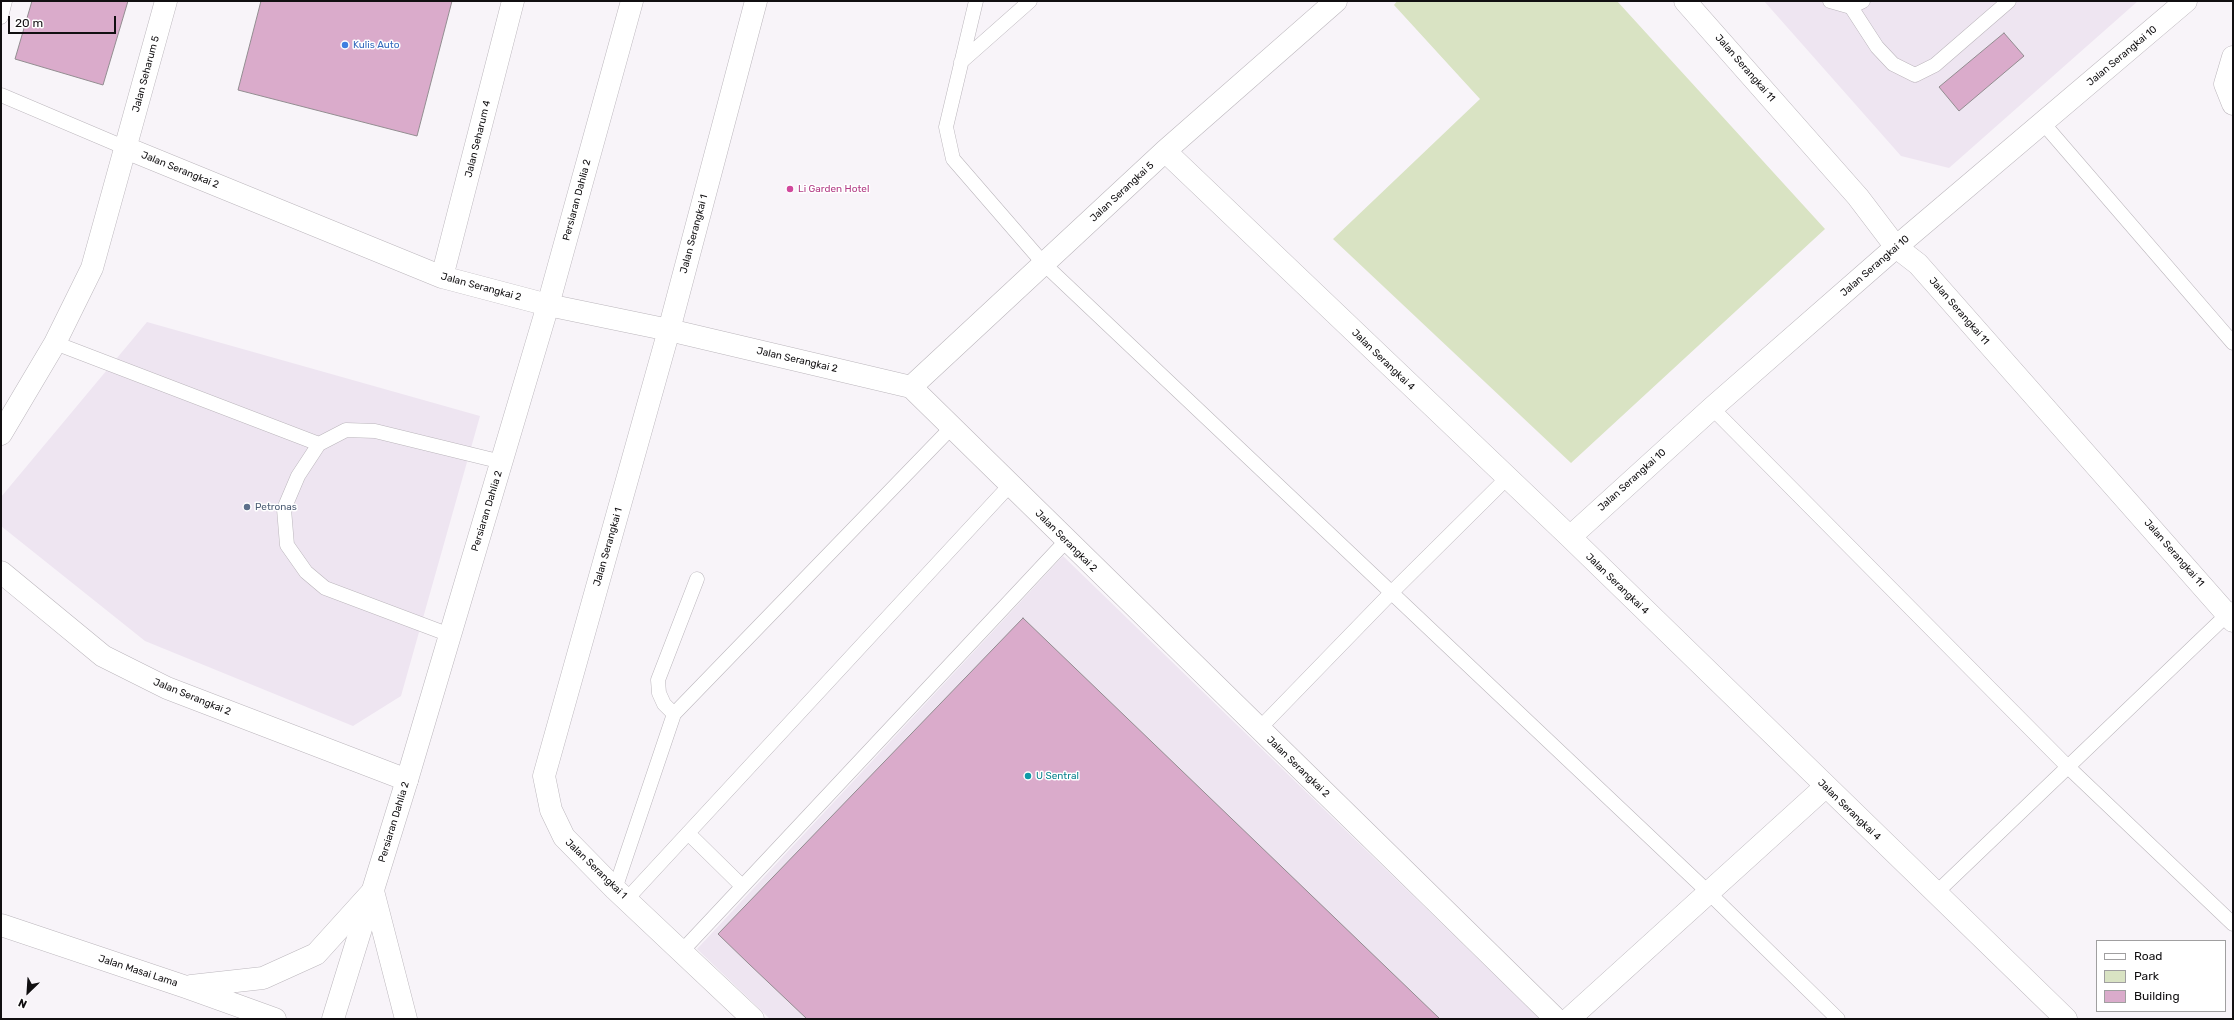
<!DOCTYPE html>
<html>
<head>
<meta charset="utf-8">
<style>
	body { margin:0 }
	#map { position:relative; width:2234px; height:1020px; overflow:hidden; background:#f8f4f9; font-family:Rubik,sans-serif }
	canvas { display:block }
	.frame { position:absolute; inset:0; border:2px solid #110f11; pointer-events:none }
	.legend { position:absolute; left:2096px; top:940px; width:130px; height:72px; box-sizing:border-box; background:#fff; border:1px solid #a09fa0; margin:0; padding:5px 7px; list-style:none; font-size:12px; color:#110f11 }
	.legend li { display:flex; align-items:center; gap:8px; height:20px }
	.legend b { width:20px; border:1px solid #a09fa0 }
	.north { position:absolute; left:8px; top:972px; width:40px; height:40px; -webkit-text-stroke:3px #fff; paint-order:stroke; rotate:205deg; font-size:11px; font-weight:700; line-height:16px; text-align:center; color:#110f11 }
	.north::after { content:''; display:block; margin:auto; width:14px; height:18px; background:#110f11; clip-path:polygon(50% 0,100% 100%,50% 72%,0 100%) }
	.scale { position:absolute; left:8px; top:16px; width:108px; height:18px; box-sizing:border-box; border:2px solid #110f11; border-top:0; padding-left:5px; font-size:12px; line-height:14px; white-space:nowrap; color:#110f11; -webkit-text-stroke:3px #fff; paint-order:stroke }
</style>
</head>
<body>
<div id="map">
<canvas width="2234" height="1020"></canvas>
<div class="frame"></div>
<ul class="legend">
<li><b style="height:5px;background:#fff"></b>Road</li>
<li><b style="height:11px;background:#d9e3c3"></b>Park</li>
<li><b style="height:11px;background:#daabcb"></b>Building</li>
</ul>
<div class="north">N</div>
<div class="scale">20 m</div>
</div>
<script>
const g = document.querySelector('canvas').getContext('2d');
g.lineJoin = 'round';
function fillPath(path, color) { g.fillStyle = color; g.fill(path, 'evenodd'); }
const poly = rows => new Path2D(rows.map(r => 'M' + r).join(''));
function stroke(path, color, width, dash) { g.strokeStyle = color; g.lineWidth = width; g.lineCap = dash ? 'butt' : 'round'; g.setLineDash(dash || []); g.stroke(path); }
function drawText(font, color, halo, rows, align = 'center') {
  g.font = font + ' Rubik,sans-serif'; g.lineWidth = 3; g.setLineDash([]); g.textBaseline = 'middle'; g.strokeStyle = halo; g.fillStyle = color; for (const [text, x, y, turn = 0] of rows) {
    g.save(); g.translate(x, y); g.rotate((+turn || 0) * Math.PI / 180); g.textAlign = isNaN(turn) ? turn : align; if (halo) g.strokeText(text, 0, 0); g.fillText(text, 0, 0); g.restore();
  }
}
fillPath(poly([
	[1764,1,2138,1,1949,168,1901,156],
	[147,322,480,416,401,696,353,726,145,641,1,526,1,497],
	[1063,556,1540,1019,770,1019,697,949]
]), '#eee5f1');
fillPath(poly([
	[1397,1,1617,1,1825,229,1571,463,1333,239,1480,99,1394,5]
]), '#d9e3c3');
const building = poly([
	[32,1,128,1,103,85,15,59,32,1],
	[261,1,452,1,417,136,238,90,261,1],
	[2004,33,2024,56,1959,111,1939,87,2004,33],
	[1023,618,1440,1019,807,1019,749,964,718,934,1023,618]
]);
fillPath(building, '#daabcb');
stroke(building, '#938d91', 1);
const lane = poly([
	[976,1,946,127,953,159,1044,264,1708,892,1838,1019],
	[1830,1,1851,7,1863,1],
	[1851,7,1877,47,1893,64,1915,75,1935,65,2009,1],
	[1,17,5,1],
	[961,62,1030,1],
	[1,95,126,148],
	[2043,123,2233,343],
	[55,343,319,444],
	[1712,408,2067,766,2233,924],
	[450,635,325,588,306,572,287,545,284,509,298,476,319,444,346,430,375,431,502,462],
	[674,714,664,704,659,693,658,680,697,579],
	[1259,729,1391,593,1507,478],
	[688,833,742,886],
	[615,889,674,714,952,427],
	[1936,893,2233,609],
	[627,899,1010,485],
	[682,951,1066,541]
]);
const street = poly([
	[1685,1,1858,197,1896,247,1918,264,2233,621],
	[2233,57,2225,84,2233,104],
	[126,148,442,277,548,305,669,330,911,387,1556,1019],
	[1165,151,1570,537,2066,1019],
	[442,277,513,1],
	[911,387,1165,151,1336,1],
	[1,434,55,343,92,268,166,1],
	[1570,537,1712,408,1896,247,2186,1],
	[1,572,103,656,167,688,407,780],
	[753,1019,615,889,564,837,551,810,544,776,669,330,756,1],
	[1569,1019,1825,787]
]);
const secondary = poly([
	[333,1019,407,780,548,305,632,1]
]);
const primary = poly([
	[373,891,406,1019],
	[1,925,186,987,275,1019],
	[191,986,263,978,316,954,373,891]
]);
stroke(lane, '#bbb6bc', 15);
stroke(street, '#bbb6bc', 23);
stroke(secondary, '#bbb6bc', 23);
stroke(primary, '#bbb6bc', 23);
stroke(lane, '#fff', 14);
stroke(street, '#fff', 22);
stroke(secondary, '#fff', 22);
stroke(primary, '#fff', 22);
for (const [x, y, r, color] of [
	[345,45,4,"#3f7fe0"],
	[790,189,4,"#d1479c"],
	[247,507,4,"#5c6f8a"],
	[1028,776,4,"#0f9aa8"]
]) { const dot = new Path2D(); dot.arc(x, y, r, 0, 2 * Math.PI); g.fillStyle = color; g.fill(dot); stroke(dot, '#fff', 1.5); }
drawText('10px', '#366cbe', '#fff', [
	["Kulis Auto",353,45]
], 'left');
drawText('10px', '#110f11', '#fff', [
	["Jalan Serangkai 10",2122,56,-40],
	["Jalan Serangkai 11",1745,68,49],
	["Jalan Seharum 5",146,74,-75],
	["Jalan Seharum 4",478,139,-76],
	["Jalan Serangkai 2",180,170,22],
	["Jalan Serangkai 5",1122,192,-43],
	["Persiaran Dahlia 2",577,200,-75],
	["Jalan Serangkai 1",694,234,-75],
	["Jalan Serangkai 10",1875,266,-41],
	["Jalan Serangkai 2",481,287,15],
	["Jalan Serangkai 11",1959,311,49],
	["Jalan Serangkai 2",797,360,13],
	["Jalan Serangkai 4",1383,360,44],
	["Jalan Serangkai 10",1632,480,-42],
	["Persiaran Dahlia 2",487,511,-73],
	["Jalan Serangkai 2",1066,541,45],
	["Jalan Serangkai 1",608,547,-74],
	["Jalan Serangkai 11",2174,553,49],
	["Jalan Serangkai 4",1617,584,44],
	["Jalan Serangkai 2",192,697,22],
	["Jalan Serangkai 2",1298,767,44],
	["Jalan Serangkai 4",1849,810,44],
	["Persiaran Dahlia 2",394,822,-73],
	["Jalan Serangkai 1",596,869,44],
	["Jalan Masai Lama",138,971,18]
]);
drawText('10px', '#b23c85', '#fff', [
	["Li Garden Hotel",798,189]
], 'left');
drawText('10px', '#4e5e75', '#fff', [
	["Petronas",255,507]
], 'left');
drawText('10px', '#0d838f', '#fff', [
	["U Sentral",1036,776]
], 'left');
</script>
</body>
</html>
